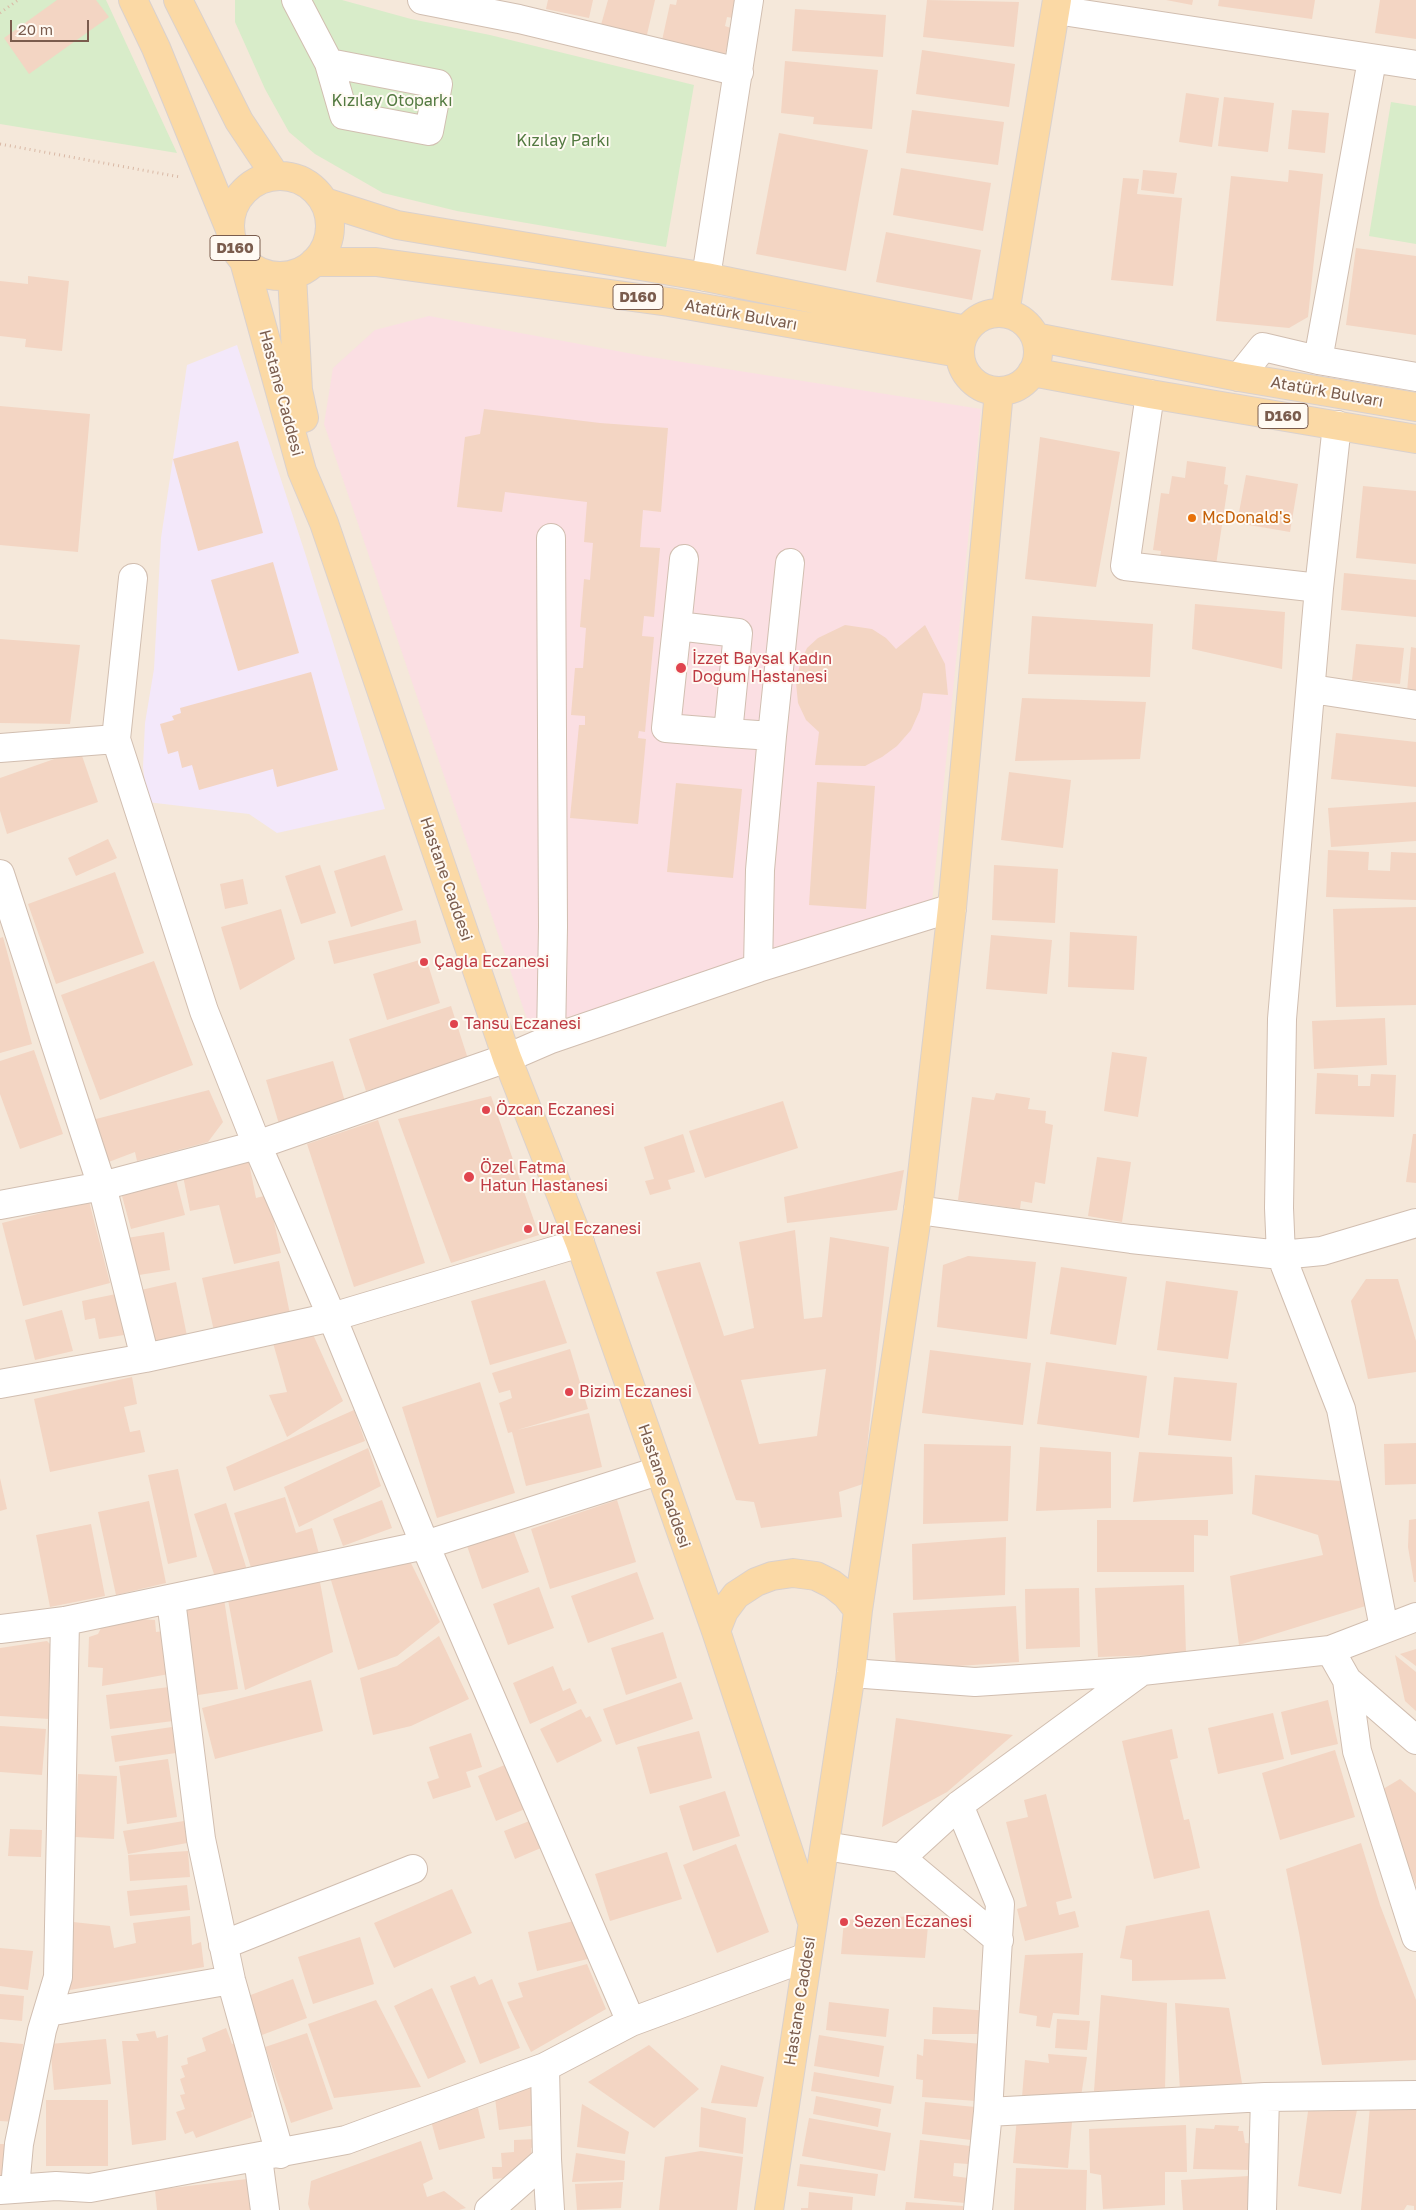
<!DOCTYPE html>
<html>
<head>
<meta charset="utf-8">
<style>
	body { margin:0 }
	#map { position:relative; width:1416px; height:2210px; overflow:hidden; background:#fdf6ec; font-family:"Golos Text",sans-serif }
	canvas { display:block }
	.scale { position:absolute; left:10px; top:20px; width:79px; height:22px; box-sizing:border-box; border:2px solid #7a5c4d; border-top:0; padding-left:6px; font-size:15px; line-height:18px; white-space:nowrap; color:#7a5c4d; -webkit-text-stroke:4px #fffaf3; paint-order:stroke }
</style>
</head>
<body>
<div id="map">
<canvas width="1416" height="2210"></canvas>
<div class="scale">20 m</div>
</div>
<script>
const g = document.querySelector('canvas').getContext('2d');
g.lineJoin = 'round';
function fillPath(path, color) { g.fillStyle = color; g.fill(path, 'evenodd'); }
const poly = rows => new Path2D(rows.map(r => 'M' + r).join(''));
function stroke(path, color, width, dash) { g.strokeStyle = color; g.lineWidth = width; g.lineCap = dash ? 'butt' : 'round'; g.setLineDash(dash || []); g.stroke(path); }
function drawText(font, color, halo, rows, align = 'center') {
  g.font = font + ' "Golos Text",sans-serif'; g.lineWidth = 4; g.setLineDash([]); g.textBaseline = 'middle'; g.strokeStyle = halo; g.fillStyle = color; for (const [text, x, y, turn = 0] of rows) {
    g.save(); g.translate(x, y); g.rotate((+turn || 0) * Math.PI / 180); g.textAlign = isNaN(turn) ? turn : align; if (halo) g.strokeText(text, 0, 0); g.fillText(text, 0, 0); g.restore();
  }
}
fillPath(poly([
	[0,0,1416,0,1416,2210,0,2210]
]), '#f5e8da');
fillPath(poly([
	[237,345,306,556,385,809,277,833,249,814,147,802,143,767,145,723,154,669,161,538,187,365]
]), '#f3e8fa');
fillPath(poly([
	[429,316,644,356,981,409,931,912,530,1028,324,424,333,368,375,330]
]), '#fbdfe3');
fillPath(poly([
	[0,0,106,0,177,153,0,124],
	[235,0,342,0,411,19,490,35,694,85,666,247,457,211,383,193,315,154,289,132,265,89,235,22],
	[1391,102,1416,106,1416,244,1369,236]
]), '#d8ecc9');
fillPath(poly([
	[57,0,96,0,109,17,29,74,4,38],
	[548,0,593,0,589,18,546,9],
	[608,0,655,0,645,43,599,32],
	[677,0,736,0,733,18,727,17,725,26,731,28,724,59,661,45,670,4,676,5],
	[927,0,1019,2,1014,47,923,37],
	[1166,0,1193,0,1192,5],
	[1219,0,1315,0,1312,19,1218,6],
	[1380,0,1416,0,1416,39,1375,33],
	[795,9,886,15,883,57,792,51],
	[922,50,1015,64,1009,107,916,94],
	[785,61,878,70,872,129,813,124,814,117,781,113],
	[1186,93,1219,98,1212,147,1179,142],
	[1224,97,1274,103,1268,152,1218,146],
	[912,110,1004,122,998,165,906,153],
	[1292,110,1329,113,1325,153,1288,149],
	[779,133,868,150,846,271,756,254],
	[901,168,991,183,983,231,893,215],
	[1143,170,1177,173,1174,194,1141,190],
	[1289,170,1323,174,1308,317,1289,328,1216,321,1231,176,1288,182],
	[1123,178,1139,179,1137,194,1182,198,1173,286,1111,280],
	[886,232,981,250,972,300,876,282],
	[1356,248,1416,256,1416,335,1346,325],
	[28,276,69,281,62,351,25,347,26,339,0,336,0,281,28,284],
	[0,406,90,414,78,552,0,545],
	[484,409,600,423,668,428,661,512,643,510,640,547,660,548,654,617,644,616,642,636,654,637,645,732,639,731,638,738,646,739,638,824,570,818,579,725,585,725,585,716,571,715,575,668,583,668,586,628,580,627,584,579,590,580,593,543,584,542,587,502,505,492,502,512,457,507,465,437,480,434],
	[1040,437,1120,452,1096,587,1025,579],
	[238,441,263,533,198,551,173,459],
	[1187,461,1226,467,1224,484,1228,485,1216,565,1160,557,1161,551,1153,550,1161,493,1169,494,1172,476,1185,478],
	[1246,475,1298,484,1290,532,1237,523],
	[1363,486,1416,491,1416,564,1356,558],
	[273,562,299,653,238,671,211,580],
	[1344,573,1416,580,1416,617,1341,610],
	[1195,604,1285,612,1282,669,1192,649],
	[1032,616,1153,624,1150,677,1028,674],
	[845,625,872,629,886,638,896,649,925,625,945,664,948,695,923,693,920,710,911,730,897,746,882,757,865,766,815,765,819,732,806,720,798,703,796,683,800,663,807,648,818,638],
	[0,639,80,645,70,724,0,723],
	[1356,644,1404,648,1400,684,1352,680],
	[1411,647,1416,648,1416,693,1407,692],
	[311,672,338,770,277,787,273,769,199,790,192,765,182,768,178,751,168,754,160,724,174,720,172,716,181,713,180,708],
	[1022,698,1146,702,1140,759,1015,761],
	[1336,733,1416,742,1416,787,1331,779],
	[80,750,98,802,7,834,0,811,0,778],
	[1009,772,1071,780,1063,848,1001,840],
	[817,782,875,786,866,909,809,905],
	[676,783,742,789,733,878,667,872],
	[1416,802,1416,841,1331,847,1328,808],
	[108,839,117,858,76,876,68,858],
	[1328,850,1369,852,1368,870,1390,871,1391,852,1416,853,1416,900,1326,897],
	[385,855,403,910,351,927,334,871],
	[320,865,336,913,301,924,285,876],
	[994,865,1058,869,1055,923,992,920],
	[115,872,144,953,56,984,28,904],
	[243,879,248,904,225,909,220,884],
	[1416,907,1416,1005,1336,1007,1333,909],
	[281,909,295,959,240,990,221,927],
	[416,920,421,943,334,964,328,941],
	[1070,932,1137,936,1134,990,1068,987],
	[991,935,1052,940,1047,994,986,989],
	[3,937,32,1044,0,1053,0,938],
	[426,958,440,1003,387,1020,373,974],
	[154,961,193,1065,100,1100,61,995],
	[451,1006,468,1059,366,1091,349,1039],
	[1385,1018,1387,1065,1314,1069,1312,1021],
	[34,1050,63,1134,20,1149,0,1094,0,1061],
	[1112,1052,1147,1057,1138,1117,1104,1111],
	[333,1061,346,1105,279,1124,266,1080],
	[1317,1073,1358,1075,1358,1086,1370,1086,1371,1074,1396,1075,1394,1117,1315,1114],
	[209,1090,223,1122,208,1142,137,1161,135,1152,106,1163,92,1120],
	[996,1093,1030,1098,1028,1109,1046,1111,1045,1123,1053,1125,1045,1184,1035,1182,1032,1203,1021,1201,1020,1209,958,1200,972,1097,994,1100],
	[491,1096,539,1235,451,1263,398,1119],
	[783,1101,798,1148,705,1178,689,1131],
	[378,1120,425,1263,354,1287,307,1144],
	[683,1134,695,1172,668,1180,671,1189,650,1195,645,1181,654,1179,644,1147],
	[1413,1134,1416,1134,1416,1183,1406,1182],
	[1097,1157,1131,1162,1122,1222,1088,1216],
	[248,1158,256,1198,268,1195,281,1253,234,1264,219,1205,190,1211,182,1171],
	[904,1170,897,1210,787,1223,784,1197],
	[174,1172,185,1215,131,1229,119,1185],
	[89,1201,110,1283,23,1306,2,1223],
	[795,1230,804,1319,822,1317,830,1237,889,1247,863,1484,839,1492,842,1517,761,1528,754,1502,736,1500,656,1272,700,1262,724,1336,754,1328,739,1242],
	[826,1369,817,1436,759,1444,741,1380],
	[164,1232,170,1270,133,1276,127,1238],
	[968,1256,1036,1262,1027,1339,937,1327,943,1265],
	[279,1261,290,1314,214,1331,202,1278],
	[1061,1267,1127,1277,1116,1345,1050,1334],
	[1366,1279,1398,1279,1416,1341,1416,1372,1368,1379,1351,1301],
	[545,1280,567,1343,490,1365,471,1301],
	[1166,1281,1238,1291,1228,1359,1157,1350],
	[176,1282,187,1336,152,1343,141,1290],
	[116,1294,124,1335,99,1339,95,1318,85,1320,82,1301],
	[62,1310,73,1351,35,1360,25,1320],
	[311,1330,343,1401,287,1437,269,1395,287,1392,271,1336],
	[570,1349,588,1409,517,1430,589,1413,602,1467,526,1486,512,1432,508,1433,499,1403,512,1398,510,1390,499,1393,492,1373],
	[930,1350,1031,1363,1023,1425,922,1413],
	[1046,1362,1147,1376,1139,1438,1037,1424],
	[132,1377,137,1404,124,1407,130,1432,140,1430,145,1452,50,1472,34,1399],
	[1174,1377,1237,1383,1231,1441,1168,1435],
	[480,1382,515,1493,437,1518,402,1407],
	[354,1410,365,1441,234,1491,226,1467],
	[1416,1443,1416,1484,1385,1485,1384,1444],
	[924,1444,1011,1446,1008,1521,923,1524],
	[1040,1447,1111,1452,1111,1508,1036,1511],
	[368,1448,381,1486,299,1527,284,1487],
	[1139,1452,1232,1457,1233,1494,1133,1502],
	[178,1469,197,1557,168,1564,148,1475],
	[1255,1475,1341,1481,1357,1533,1372,1604,1239,1645,1230,1576,1323,1555,1318,1535,1252,1514],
	[0,1478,7,1509,0,1511],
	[285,1497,296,1533,312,1528,319,1554,253,1574,234,1513],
	[382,1500,392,1528,343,1546,333,1519],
	[617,1500,636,1562,550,1589,531,1529],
	[149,1501,166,1583,116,1595,98,1512],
	[226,1503,247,1570,216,1580,194,1514],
	[1416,1519,1416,1582,1414,1582,1408,1547,1409,1520],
	[1097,1520,1208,1520,1208,1536,1194,1535,1194,1572,1097,1572],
	[91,1524,105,1596,50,1607,36,1535],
	[512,1527,529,1572,482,1589,466,1543],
	[1006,1537,1005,1595,913,1600,912,1544],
	[406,1553,440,1622,397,1656,358,1670,330,1577],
	[637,1572,654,1619,588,1643,571,1596],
	[319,1577,333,1652,245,1690,228,1600],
	[1184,1585,1186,1654,1098,1657,1095,1588],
	[539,1587,554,1628,508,1645,493,1604],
	[1079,1588,1080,1647,1026,1649,1025,1589],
	[224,1599,238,1689,198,1695,184,1605],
	[1016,1606,1019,1662,896,1670,893,1613],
	[142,1613,142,1619,155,1620,156,1632,164,1631,169,1674,102,1686,103,1668,88,1667,89,1637,98,1634,102,1626],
	[663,1632,677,1678,626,1695,611,1648],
	[439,1636,469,1699,411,1726,373,1735,360,1678,397,1666],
	[47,1641,56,1650,50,1719,0,1716,0,1648],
	[1416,1649,1416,1666,1400,1654],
	[1395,1655,1416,1672,1416,1711,1405,1701],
	[553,1666,563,1691,570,1688,577,1703,530,1724,513,1683],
	[311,1680,323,1731,215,1759,202,1708],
	[681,1682,693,1719,616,1745,603,1709],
	[169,1687,173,1721,110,1729,106,1695],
	[1328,1700,1338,1744,1291,1755,1281,1712],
	[581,1709,586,1718,590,1716,602,1741,557,1763,540,1729],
	[1273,1713,1284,1759,1218,1774,1208,1728],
	[896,1718,1013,1735,947,1792,882,1827],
	[0,1726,46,1729,42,1775,0,1772],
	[172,1727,176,1753,115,1762,111,1736],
	[1172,1729,1178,1758,1170,1760,1184,1820,1189,1819,1200,1868,1154,1879,1122,1741],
	[699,1731,712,1778,650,1794,637,1747],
	[471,1733,482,1767,466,1772,471,1787,433,1799,427,1782,439,1778,429,1747],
	[1335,1750,1355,1817,1280,1840,1262,1773],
	[168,1759,177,1817,127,1824,119,1766],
	[512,1762,530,1807,496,1821,478,1776],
	[78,1774,117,1776,114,1839,75,1837],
	[1400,1779,1416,1793,1416,1885,1378,1792],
	[725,1791,740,1836,693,1851,679,1806],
	[1046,1794,1072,1898,1056,1902,1059,1915,1075,1911,1079,1927,1025,1941,1017,1909,1027,1906,1006,1822,1028,1817,1024,1800],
	[537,1818,548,1845,515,1859,504,1831],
	[184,1821,187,1843,128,1854,123,1831],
	[10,1829,42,1830,41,1857,8,1856],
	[1361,1843,1380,1905,1416,2000,1416,2060,1322,2065,1299,1933,1286,1869],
	[736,1844,769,1932,717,1953,683,1865],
	[188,1851,190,1877,130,1881,128,1855],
	[667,1852,682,1899,610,1921,595,1874],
	[187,1885,190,1910,130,1916,127,1891],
	[452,1889,472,1933,394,1968,374,1923],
	[1209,1910,1226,1979,1132,1981,1132,1960,1120,1958,1126,1926],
	[929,1915,925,1958,841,1954,844,1920],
	[190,1916,192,1945,201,1942,204,1967,64,1991,72,1949,73,1922,110,1926,114,1948,136,1943,133,1923],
	[578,1920,588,1959,537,1971,528,1932],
	[360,1937,374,1984,313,2004,298,1957],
	[0,1948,33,1951,28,1990,0,1986],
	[1083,1953,1079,2015,1053,2013,1050,2028,1036,2026,1037,2016,1019,2013,1025,1955],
	[587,1964,606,2009,531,2052,507,2002,523,1997,518,1983],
	[475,1976,479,1985,492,1979,520,2048,480,2064,450,1986],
	[293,1979,307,2018,262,2035,248,1996],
	[432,1988,466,2062,428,2079,394,2006],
	[0,1994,24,1996,22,2021,0,2019],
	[1101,1995,1167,2003,1165,2089,1094,2091],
	[376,2000,421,2087,334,2098,308,2024],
	[829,2002,889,2009,886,2037,826,2030],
	[1175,2003,1229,2008,1243,2089,1180,2091],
	[933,2007,991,2011,989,2034,932,2034],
	[1057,2019,1090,2021,1087,2050,1055,2048],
	[226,2028,232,2044,235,2043,260,2109,251,2112,252,2117,196,2138,193,2131,185,2134,176,2112,185,2109,180,2095,185,2094,180,2079,185,2077,181,2066,188,2064,187,2058,206,2051,202,2038],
	[155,2031,157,2038,168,2035,166,2140,132,2145,122,2041,139,2041,136,2034],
	[307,2033,333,2109,291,2123,265,2047],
	[819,2035,884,2046,879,2077,814,2066],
	[106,2039,111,2084,54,2090,50,2044],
	[924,2039,982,2044,976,2101,922,2097,923,2080,916,2079,917,2054,923,2056],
	[0,2042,23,2044,16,2122,0,2121],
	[649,2045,699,2089,654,2128,588,2082],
	[1048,2054,1087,2057,1081,2097,1022,2097,1025,2060,1049,2063],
	[721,2065,764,2077,757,2107,711,2103],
	[814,2072,894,2086,891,2104,811,2091],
	[532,2085,537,2125,499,2130,494,2090],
	[816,2096,881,2109,878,2127,813,2114],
	[46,2100,108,2100,108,2166,46,2166],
	[925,2102,975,2107,971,2140,922,2134],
	[582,2104,629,2132,625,2154,577,2147],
	[1309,2104,1357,2110,1341,2194,1298,2186],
	[1370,2106,1416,2106,1416,2210,1414,2210,1414,2206,1407,2205,1404,2210,1361,2210],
	[701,2107,746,2118,743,2154,699,2147],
	[478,2108,485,2138,439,2150,431,2121],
	[1017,2117,1072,2122,1068,2168,1013,2163],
	[809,2118,891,2133,885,2171,802,2156],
	[1186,2125,1187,2172,1165,2172,1165,2205,1103,2209,1101,2175,1090,2173,1089,2129],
	[1215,2125,1239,2126,1238,2131,1243,2131,1245,2143,1256,2144,1254,2170,1193,2169,1196,2128,1214,2129],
	[536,2139,537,2147,531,2148,532,2162,506,2178,493,2179,492,2167,502,2167,501,2153,514,2152,514,2140],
	[920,2140,970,2146,968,2164,954,2163,953,2176,968,2178,965,2203,914,2198],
	[421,2141,433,2179,423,2184,427,2197,444,2191,466,2208,459,2210,310,2210,308,2204,311,2181],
	[0,2144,5,2144,5,2182,0,2182],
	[701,2151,743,2157,737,2210,659,2210,665,2157],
	[576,2153,625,2161,624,2180,572,2182],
	[800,2164,878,2174,875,2196,797,2186],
	[1016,2168,1087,2170,1086,2210,1014,2210],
	[1249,2176,1251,2210,1183,2210,1181,2180],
	[255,2178,259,2210,157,2210,155,2190],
	[623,2182,621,2208,577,2210,575,2184],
	[809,2192,853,2197,852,2210,801,2210,801,2208,808,2208],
	[906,2202,963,2206,963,2210,905,2210]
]), '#f3d5c3');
const minor = poly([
	[296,0,329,63,344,115,429,131,438,84,329,63],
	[422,0,519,19,739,72],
	[1056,10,1416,65],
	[706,277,749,0],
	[1318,360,1372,60],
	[1239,377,1263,347,1318,360,1416,377],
	[1150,394,1125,566,1319,588],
	[1337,425,1319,588,1282,1019,1279,1208,1281,1255,1341,1409,1384,1628],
	[133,578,116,739,204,1011,257,1145,332,1317,425,1545,631,2022],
	[677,626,684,559],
	[1312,689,1416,705],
	[728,733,666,728,677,626,738,633,728,733,772,736,760,870,758,968],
	[772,736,790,563],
	[0,748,116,739],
	[0,874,102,1186,145,1358],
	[551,1039,553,927,551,538],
	[0,1205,102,1186,257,1145,507,1058,551,1039,758,968,952,908],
	[918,1210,1131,1239,1281,1255,1322,1251,1416,1223],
	[0,1384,145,1358,332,1317,580,1243],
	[171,1600,201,1839,231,1980,280,2154],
	[0,1629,65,1621,425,1545,658,1471],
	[1330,1650,1347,1680,1357,1751,1416,1937],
	[851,1673,975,1682,1142,1671],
	[1347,1680,1416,1740],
	[959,1805,1000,1904,988,2112,978,2210],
	[825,1846,901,1858,959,1805,1142,1671,1330,1650,1416,1617],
	[901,1858,999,1940],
	[223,1945,413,1869],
	[48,2012,231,1980],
	[988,2112,1265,2097,1416,2095],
	[258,2158,265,2210],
	[547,2159,550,2210],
	[15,2188,19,2144,42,2030,58,1977,65,1621],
	[0,2190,56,2186,90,2188,346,2140,545,2067,631,2022,807,1957],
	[489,2210,547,2159,545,2067],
	[1262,2210,1265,2097]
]);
const major = poly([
	[133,0,156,48,229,227],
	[178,0,239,121,275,175],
	'230 226a50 50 0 1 1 100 0a50 50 0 1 1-100 0Z',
	[325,202,397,225,706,277,966,330],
	[244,261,302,471,324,523,507,1058,580,1243,716,1631,811,1919],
	[314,262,376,262,669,302,959,353],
	[292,275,298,390,304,418],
	'960 352a39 39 0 1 1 78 0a39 39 0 1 1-78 0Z',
	[1005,313,1057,0],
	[1035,337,1239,377,1416,407],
	[1032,372,1150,394,1416,439],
	[716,1631,724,1611,736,1595,756,1582,772,1576,793,1573,816,1576,832,1584,846,1595,858,1610],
	[769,2210,851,1673,858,1610,918,1210,952,908,999,391]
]);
stroke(minor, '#d1beb0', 30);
stroke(major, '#dad1cd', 30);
stroke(poly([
	[0,13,18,0],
	[0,144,180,177]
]), '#d9b8a5', 3, [1, 4]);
stroke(minor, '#fff', 28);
stroke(major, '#fbd9a5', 28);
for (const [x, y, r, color] of [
	[1192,518,5,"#e8710a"],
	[681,668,6,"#e0444e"],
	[424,962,5,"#e0444e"],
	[454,1024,5,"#e0444e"],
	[486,1110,5,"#e0444e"],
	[469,1177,6,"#e0444e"],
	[528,1229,5,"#e0444e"],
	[569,1392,5,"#e0444e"],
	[844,1922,5,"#e0444e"]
]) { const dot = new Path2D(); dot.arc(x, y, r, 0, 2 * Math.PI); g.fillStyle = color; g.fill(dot); stroke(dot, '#fffaf3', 2); }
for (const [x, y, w] of [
	[235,248,50],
	[638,297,50],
	[1283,416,50]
]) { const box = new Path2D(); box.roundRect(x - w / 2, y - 12.5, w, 25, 4); g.fillStyle = '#fffaf3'; g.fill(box); stroke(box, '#7a5c4d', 1); }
drawText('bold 15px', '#7a5c4d', null, [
	["D160",235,248],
	["D160",638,297],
	["D160",1283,416]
]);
drawText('16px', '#537a41', '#fffaf3', [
	["Kızılay Otoparkı",392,101],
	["Kızılay Parkı",563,141]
]);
drawText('16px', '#7a5c4d', '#fffaf3', [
	["Atatürk Bulvarı",741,315,10],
	["Atatürk Bulvarı",1327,392,10],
	["Hastane Caddesi",281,393,75],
	["Hastane Caddesi",446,879,71],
	["Hastane Caddesi",664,1486,71],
	["Hastane Caddesi",800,2001,-81]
]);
drawText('16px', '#c56008', '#fffaf3', [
	["McDonald's",1202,518]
], 'left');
drawText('16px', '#be3a42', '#fffaf3', [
	["İzzet Baysal Kadın",692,659],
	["Doğum Hastanesi",692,677],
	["Çağla Eczanesi",434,962],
	["Tansu Eczanesi",464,1024],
	["Özcan Eczanesi",496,1110],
	["Özel Fatma",480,1168],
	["Hatun Hastanesi",480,1186],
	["Ural Eczanesi",538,1229],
	["Bizim Eczanesi",579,1392],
	["Sezen Eczanesi",854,1922]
], 'left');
</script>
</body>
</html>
